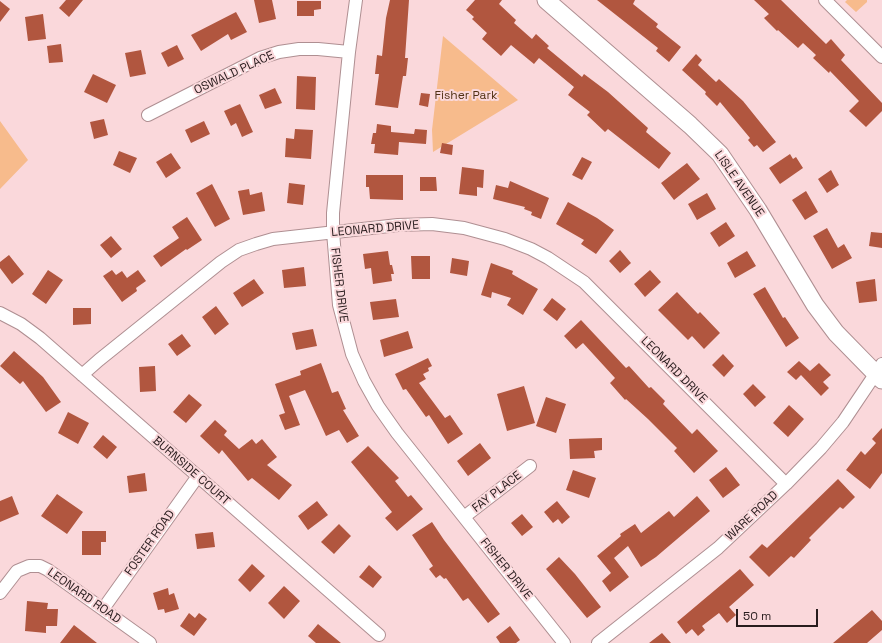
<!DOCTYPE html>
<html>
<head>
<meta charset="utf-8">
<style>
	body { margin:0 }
	#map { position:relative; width:882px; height:643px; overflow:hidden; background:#fad8db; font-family:"Space Grotesk",sans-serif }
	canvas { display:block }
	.scale { position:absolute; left:736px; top:609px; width:82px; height:18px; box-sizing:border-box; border:2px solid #281c1d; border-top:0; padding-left:5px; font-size:12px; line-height:14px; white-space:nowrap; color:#281c1d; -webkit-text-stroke:3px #fad8db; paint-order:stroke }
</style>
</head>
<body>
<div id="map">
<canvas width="882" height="643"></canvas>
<div class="scale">50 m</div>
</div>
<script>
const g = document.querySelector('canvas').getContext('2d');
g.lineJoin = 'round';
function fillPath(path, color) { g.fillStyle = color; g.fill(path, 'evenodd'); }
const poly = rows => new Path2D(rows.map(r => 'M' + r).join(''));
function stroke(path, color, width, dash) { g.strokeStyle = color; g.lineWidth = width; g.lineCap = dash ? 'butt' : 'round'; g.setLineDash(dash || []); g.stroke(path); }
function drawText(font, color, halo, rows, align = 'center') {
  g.font = font + ' "Space Grotesk",sans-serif'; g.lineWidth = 4; g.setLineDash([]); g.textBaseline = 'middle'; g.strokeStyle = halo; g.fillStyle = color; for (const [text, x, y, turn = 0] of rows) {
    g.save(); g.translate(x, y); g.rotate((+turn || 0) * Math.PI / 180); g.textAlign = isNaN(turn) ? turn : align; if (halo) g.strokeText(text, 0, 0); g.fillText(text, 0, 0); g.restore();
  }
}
fillPath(poly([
	[847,0,867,0,867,2,856,12,845,2],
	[443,36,518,100,433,152,432,130],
	[0,121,28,160,0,189]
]), '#f7bb8c');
fillPath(poly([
	[66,0,83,0,69,17,59,8],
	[254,0,272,0,276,19,259,23],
	[390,0,409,0,405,58,408,58,406,76,403,76,398,108,375,105,379,74,375,74,377,55,382,56,386,18],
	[475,0,502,0,499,4,516,20,514,23,532,39,536,34,549,46,547,48,582,77,584,74,608,92,648,128,646,132,671,153,659,169,608,129,605,132,587,115,590,112,568,95,574,87,539,58,534,64,511,45,501,56,482,39,487,33,472,19,474,17,466,10],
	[597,0,635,0,633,4,658,24,656,27,681,47,669,62,656,51,658,48],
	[754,0,781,0,826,44,831,39,845,55,841,60,882,103,882,111,866,127,849,111,859,101,830,71,829,73,813,58,816,55,803,43,798,48,778,30,777,31,764,18,769,14],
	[0,1,10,9,0,22],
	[297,1,321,1,321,9,314,10,314,16,297,16],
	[236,12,247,32,231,40,228,34,201,51,191,35],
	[43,14,46,39,28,41,25,17],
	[61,44,63,62,49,63,47,46],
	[177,45,184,59,168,67,161,53],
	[141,50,146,74,130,77,125,53],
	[696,54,702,60,698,65,716,82,719,79,743,101,776,142,763,152,757,145,754,147,748,140,750,138,720,102,717,106,705,94,706,92,682,70],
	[93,74,116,85,107,103,84,92],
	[297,76,316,77,315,110,296,109],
	[275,88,282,103,265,109,259,95],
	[421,93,430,94,428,107,419,105],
	[240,104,253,132,242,137,236,123,231,126,224,111],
	[104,119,108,135,94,139,90,122],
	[204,121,210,134,191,143,185,130],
	[377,124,391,126,391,132,414,134,415,129,427,130,426,144,399,142,398,155,374,153,375,144,371,144,373,133,376,133],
	[295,129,313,130,311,159,285,157,286,138,294,139],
	[442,143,453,145,452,155,440,153],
	[119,151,137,158,130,173,113,165],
	[171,153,181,168,166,178,156,162],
	[790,154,793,159,796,157,803,168,780,184,769,168],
	[582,157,592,162,582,180,572,175],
	[687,163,700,179,674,200,661,183],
	[462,167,484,170,483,188,477,187,477,196,459,194],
	[831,170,839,185,827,193,818,179],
	[366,175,403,175,403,200,370,199,369,187,366,187],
	[420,177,436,177,437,191,420,191],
	[510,181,549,198,541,219,531,215,532,212,524,209,525,207,493,199,496,185,508,188],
	[289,183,305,185,303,205,287,203],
	[212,184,230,219,215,227,196,193],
	[249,189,250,195,262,192,265,211,243,215,238,191],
	[806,191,818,212,805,220,792,200],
	[707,193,716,209,697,220,688,204],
	[568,202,597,218,614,230,596,254,581,244,584,240,556,224],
	[187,217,202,240,187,250,186,249,161,267,153,256,179,238,172,227],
	[726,222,735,236,719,247,710,233],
	[827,228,838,248,844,244,852,258,832,269,813,236],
	[871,232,882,233,882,248,869,246],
	[111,236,122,249,111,258,100,245],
	[620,250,631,263,620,273,609,261],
	[388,251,390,265,392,265,394,274,391,274,392,281,373,284,371,268,365,269,363,254],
	[747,251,756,266,735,278,727,263],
	[9,255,24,274,12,284,0,268,0,262],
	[411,256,430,256,430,279,412,279],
	[452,258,469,261,467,276,450,273],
	[491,263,513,271,512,274,538,289,523,315,507,305,511,298,492,292,491,298,481,295],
	[304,267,306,286,284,288,282,270],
	[48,270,63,280,46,304,32,294],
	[112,270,116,275,122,271,127,278,138,270,146,281,136,288,137,291,122,302,103,276],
	[650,270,661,282,645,297,634,284],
	[254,279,264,293,242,307,233,293],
	[875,279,877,301,859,303,856,282],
	[765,287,783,318,785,317,799,338,786,347,753,294],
	[677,292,698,314,700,312,720,333,704,349,692,336,688,340,658,310],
	[552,298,566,309,557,321,543,310],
	[396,299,399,317,373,320,370,302],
	[216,306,229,324,215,335,202,317],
	[73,308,91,308,91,324,73,325],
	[581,320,626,368,629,366,649,388,651,387,665,401,663,404,692,434,697,429,718,451,694,473,674,451,677,448,648,419,626,399,625,400,610,383,615,378,583,343,576,349,564,336],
	[313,329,317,346,296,350,292,333],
	[408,331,413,348,384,357,380,340],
	[182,334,191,346,177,356,168,344],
	[14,351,43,377,61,402,46,412,23,381,20,384,0,366],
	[723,354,734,366,724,377,712,365],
	[428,358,432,366,428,368,429,371,423,374,426,379,419,383,445,418,450,415,463,434,448,444,429,415,426,417,406,389,403,390,395,374],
	[799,361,810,371,819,363,831,375,823,382,829,388,821,396,801,375,796,380,787,372],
	[321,363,332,393,338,391,346,409,343,410,359,436,347,443,339,430,326,436,305,390,289,396,300,425,285,430,279,415,285,413,275,384,301,375,300,371],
	[155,366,156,391,140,392,139,367],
	[753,384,766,397,755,407,743,394],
	[524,386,535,423,507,431,497,394],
	[189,394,202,405,186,423,173,412],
	[546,397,566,404,556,433,536,426],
	[789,405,804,419,788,437,773,423],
	[68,412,89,423,78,444,58,433],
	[215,420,227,431,224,435,239,449,252,439,256,444,262,439,277,457,267,465,292,485,279,500,252,478,248,481,222,450,219,454,200,436],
	[882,428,882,473,870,489,846,470,861,451,865,455,876,443,872,439],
	[103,435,117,447,107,459,93,447],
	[602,438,602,450,594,451,595,458,570,459,569,439],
	[480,443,491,458,468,476,457,461],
	[368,446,399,478,395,481,408,497,411,495,423,509,397,531,385,518,392,512,351,462],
	[726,467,740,485,723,498,709,480],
	[573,470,596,478,589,498,566,490],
	[145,473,147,491,129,493,127,476],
	[838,479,855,497,843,509,840,507,809,538,811,540,794,558,791,556,769,577,749,557,762,544,767,548],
	[57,494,83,512,67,534,41,516],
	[12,496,19,514,0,522,0,501],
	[697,496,710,511,656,557,641,567,628,546,614,558,629,577,610,592,602,581,611,573,597,556,621,536,620,534,635,524,641,533,669,511,674,517],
	[317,501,328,515,308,530,298,516],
	[557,501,570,517,562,524,558,519,553,523,544,512],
	[522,514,533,527,522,536,511,523],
	[432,522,444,540,500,614,488,623,468,598,463,601,446,578,444,579,440,575,436,578,429,569,433,566,412,535],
	[339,524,351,536,334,554,321,542],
	[82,531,106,531,106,542,101,542,101,555,82,555],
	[213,532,215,547,197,549,195,534],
	[559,557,575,574,601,607,587,618,546,569],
	[252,564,265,576,250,592,238,580],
	[369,565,382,577,373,588,359,577],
	[740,569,754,585,729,607,736,615,727,623,719,613,702,626,705,630,698,636,692,629,686,634,677,622],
	[284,586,300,601,284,619,268,603],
	[168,588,169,595,174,593,179,609,165,613,164,609,158,610,153,593],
	[27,601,48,603,47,609,58,609,57,626,46,626,46,633,25,631],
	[872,610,882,621,882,630,867,643,833,643],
	[189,613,195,618,199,613,207,619,194,636,180,626],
	[318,624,341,643,316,643,308,636],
	[74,625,97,643,60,643],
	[510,626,520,640,516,643,500,643,496,637],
	[662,633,671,643,649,643]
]), '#b1563f');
const street = poly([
	[356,0,349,52,333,213,333,232,339,305,352,354,364,381,378,406,397,433,564,643],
	[825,0,882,57],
	[148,115,260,58,279,52,299,49,318,49,349,52],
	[0,313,21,324,40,338,379,635],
	[82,375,99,360,221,262,239,250,256,244,273,239,398,225,432,224,464,228,505,239,531,249,548,258,584,282,786,484],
	[464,517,530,466],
	[0,593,17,571,29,566,40,566,48,570,150,643],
	[103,609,198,476],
	[598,643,718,548,786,484,821,448,843,422,882,364]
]);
const secondary = poly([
	[546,0,690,125,720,154,758,210,815,305,836,333,882,380]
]);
stroke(street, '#af8f92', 14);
stroke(secondary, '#af8f92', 19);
stroke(street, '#fff', 12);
stroke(secondary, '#fff', 17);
drawText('12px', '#281c1d', '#fad8db', [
	["OSWALD PLACE",234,73,-25],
	["LISLE AVENUE",739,184,55],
	["LEONARD DRIVE",375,229,-5],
	["FISHER DRIVE",339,285,83],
	["LEONARD DRIVE",674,370,45],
	["BURNSIDE COURT",191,471,41],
	["FAY PLACE",497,492,-38],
	["WARE ROAD",752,516,-43],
	["FOSTER ROAD",150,543,-55],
	["FISHER DRIVE",506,569,51],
	["LEONARD ROAD",84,596,35]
]);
drawText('12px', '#503014', '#fad8db', [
	["Fisher Park",466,96]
]);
</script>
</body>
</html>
